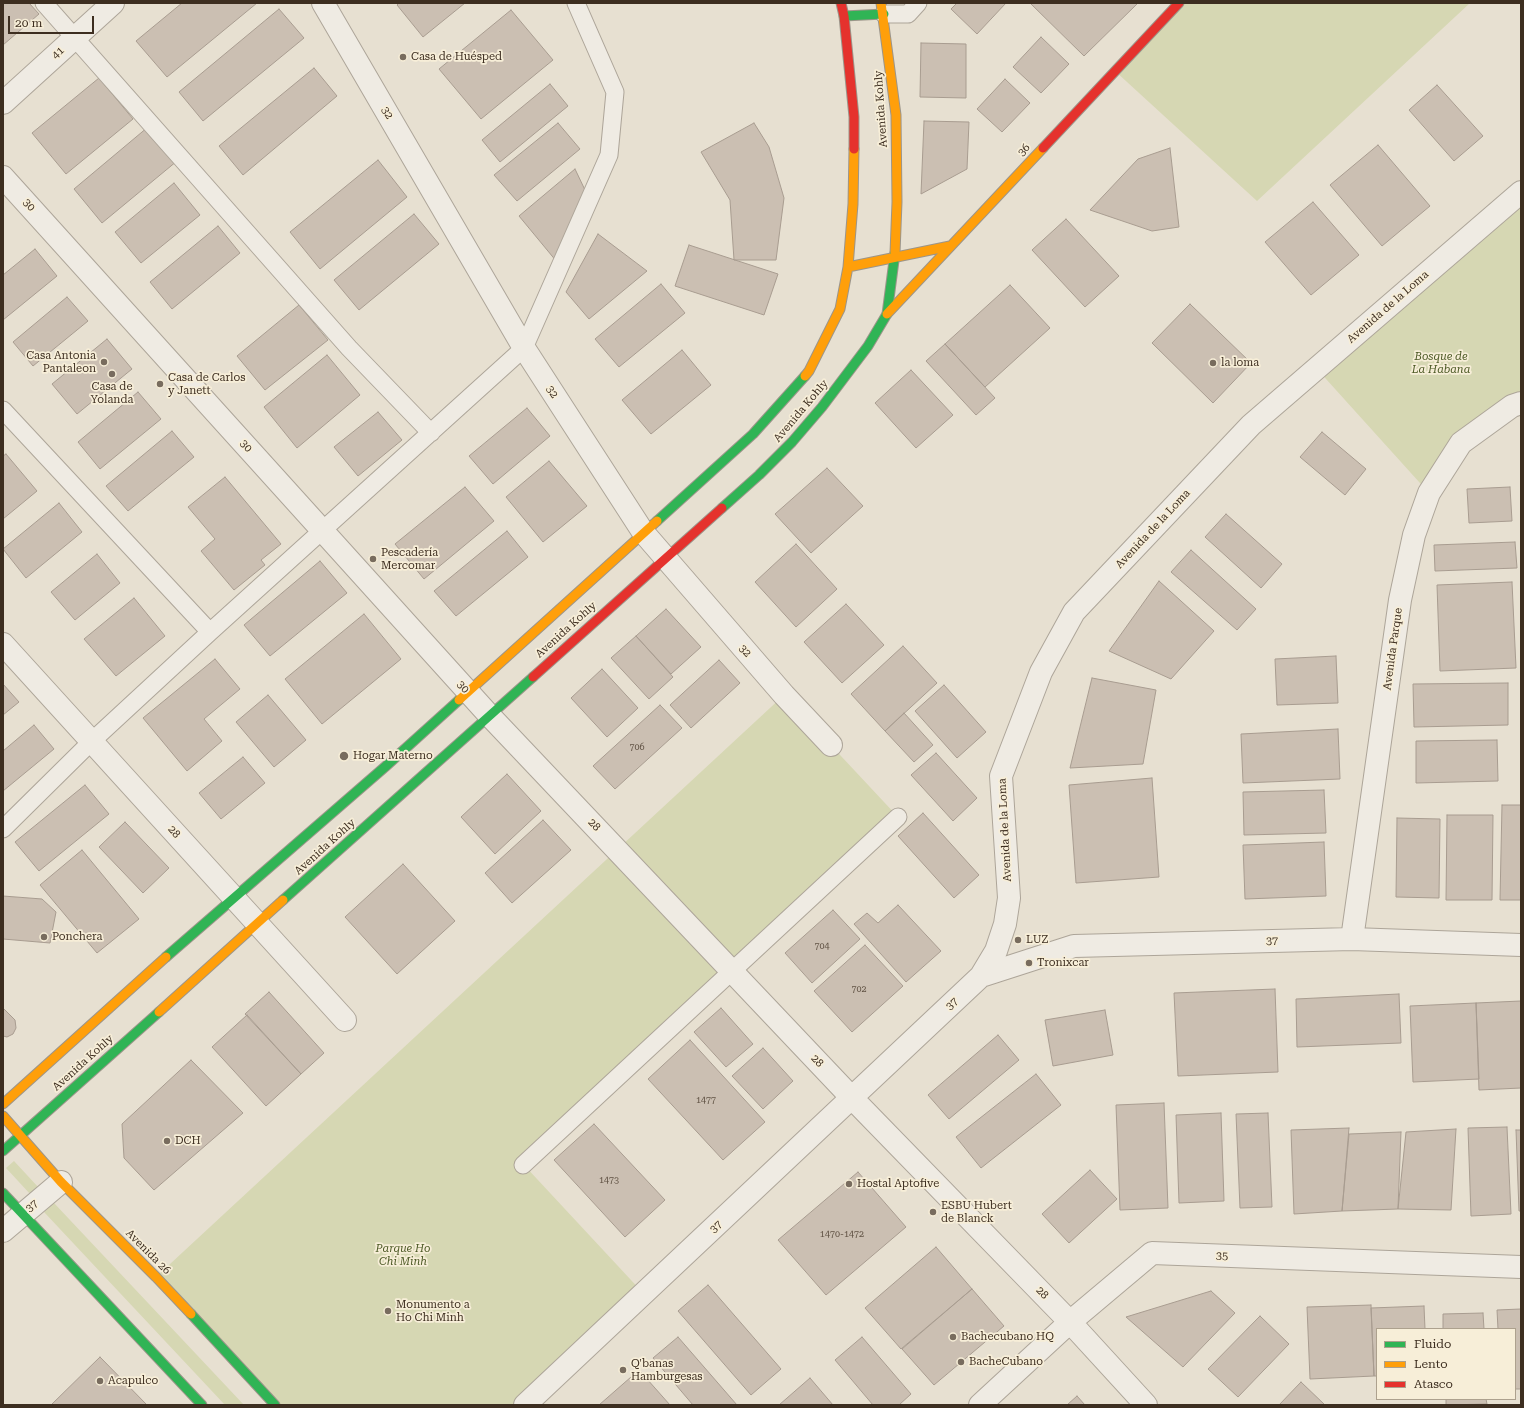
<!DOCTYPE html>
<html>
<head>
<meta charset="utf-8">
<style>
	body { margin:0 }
	#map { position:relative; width:1524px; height:1408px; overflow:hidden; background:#e7e0d1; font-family:"Roboto Serif",serif }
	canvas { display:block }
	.frame { position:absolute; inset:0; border:4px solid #3d2e20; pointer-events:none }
	.legend { position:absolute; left:1376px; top:1328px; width:140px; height:72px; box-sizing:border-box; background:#f7eed8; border:1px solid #ada18e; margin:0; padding:5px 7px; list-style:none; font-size:12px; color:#3d2e20 }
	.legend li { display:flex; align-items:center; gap:8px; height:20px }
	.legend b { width:20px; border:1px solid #ada18e }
	.scale { position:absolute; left:8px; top:16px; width:86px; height:18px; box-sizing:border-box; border:2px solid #3d2e20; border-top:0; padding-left:5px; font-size:12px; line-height:14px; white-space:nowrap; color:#3d2e20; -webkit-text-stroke:3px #f7eed8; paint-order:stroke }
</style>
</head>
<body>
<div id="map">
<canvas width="1524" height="1408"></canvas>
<div class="frame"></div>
<ul class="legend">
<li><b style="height:5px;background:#30b455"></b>Fluido</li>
<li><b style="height:5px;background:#ff9f0a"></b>Lento</li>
<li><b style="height:5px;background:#e5322d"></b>Atasco</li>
</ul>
<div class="scale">20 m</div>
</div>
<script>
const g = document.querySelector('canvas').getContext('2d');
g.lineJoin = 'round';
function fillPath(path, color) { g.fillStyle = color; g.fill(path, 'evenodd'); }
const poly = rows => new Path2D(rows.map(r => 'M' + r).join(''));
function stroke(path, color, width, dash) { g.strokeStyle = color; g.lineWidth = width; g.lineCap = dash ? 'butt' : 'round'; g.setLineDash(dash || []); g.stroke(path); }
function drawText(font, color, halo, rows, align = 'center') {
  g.font = font + ' "Roboto Serif",serif'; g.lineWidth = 3.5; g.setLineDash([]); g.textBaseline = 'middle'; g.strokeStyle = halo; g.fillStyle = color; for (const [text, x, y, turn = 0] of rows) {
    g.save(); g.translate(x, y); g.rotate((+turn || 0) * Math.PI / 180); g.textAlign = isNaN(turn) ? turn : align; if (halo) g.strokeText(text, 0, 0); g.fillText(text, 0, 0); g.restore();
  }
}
fillPath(poly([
	[1179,3,1470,3,1257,201,1115,71],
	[1521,195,1521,403,1461,443,1429,493,1317,369],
	[784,695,898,817,524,1165,644,1294,525,1405,275,1405,156,1277],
	[14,1161,39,1188,31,1195,6,1168],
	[54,1203,244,1405,225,1405,44,1212]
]), '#d6d7b3');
const building = poly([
	[3,3,29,3,39,14,3,45,3,3],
	[182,3,257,3,167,77,136,41,182,3],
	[399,3,465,3,423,37,397,5,399,3],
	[957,3,1006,3,977,34,951,9,957,3],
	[1030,3,1138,3,1084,56,1030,3],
	[279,9,304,38,203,121,179,92,279,9],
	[511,10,553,60,481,119,439,69,511,10],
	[1041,37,1069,64,1041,93,1013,67,1041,37],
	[921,43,966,44,966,98,920,97,921,43],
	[314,68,337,96,243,175,219,146,314,68],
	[99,78,133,119,66,174,32,133,99,78],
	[1005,79,1030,103,1002,132,977,109,1005,79],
	[550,84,568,106,500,162,482,140,550,84],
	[1437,85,1483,136,1454,161,1409,110,1437,85],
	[924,121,969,122,967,169,921,194,924,121],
	[558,123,580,149,517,201,494,175,558,123],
	[754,123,769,147,784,198,776,260,734,260,730,200,701,152,754,123],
	[148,127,177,161,102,223,74,189,148,127],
	[1378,145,1430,206,1382,246,1330,185,1378,145],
	[1170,148,1179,227,1152,231,1090,210,1138,159,1170,148],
	[378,160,407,197,320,269,290,232,378,160],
	[575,169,585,190,557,262,519,216,575,169],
	[174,183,200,215,141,263,115,232,174,183],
	[1313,202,1359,255,1311,295,1265,242,1313,202],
	[414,214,439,244,359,310,334,280,414,214],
	[1066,219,1119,276,1085,307,1032,250,1066,219],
	[218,226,240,253,172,309,150,282,218,226],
	[598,234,647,271,589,319,566,292,598,234],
	[689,245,778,274,764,315,675,286,689,245],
	[35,249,57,276,3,320,3,275,35,249],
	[661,284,685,313,619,367,595,339,661,284],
	[1010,285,1050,328,985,387,945,344,1010,285],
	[67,297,88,321,33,366,13,342,67,297],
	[1190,304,1251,363,1213,403,1152,343,1190,304],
	[299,305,328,340,265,390,237,356,299,305],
	[107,339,132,369,77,414,52,384,107,339],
	[945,344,995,398,976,415,926,361,945,344],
	[682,350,711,385,651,434,622,400,682,350],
	[327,355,360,395,297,448,264,407,327,355],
	[911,370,953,415,916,448,875,403,911,370],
	[138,392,161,419,100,469,78,442,138,392],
	[527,408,550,436,493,484,469,456,527,408],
	[378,412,402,440,358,476,334,447,378,412],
	[172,431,194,457,128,511,106,486,172,431],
	[1322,432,1366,469,1345,495,1300,457,1322,432],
	[6,454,37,491,3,519,3,456,6,454],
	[549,461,587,506,543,542,506,497,549,461],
	[827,468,863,506,811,553,775,514,827,468],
	[225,477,281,544,261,560,265,565,234,590,201,551,215,539,188,507,225,477],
	[465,487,494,521,424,579,395,544,465,487],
	[1510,487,1512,521,1469,523,1467,489,1510,487],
	[59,503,82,532,26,578,3,549,59,503],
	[1226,514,1282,564,1261,588,1205,537,1226,514],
	[507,531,528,557,456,616,434,591,507,531],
	[1515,542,1517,568,1435,571,1434,545,1515,542],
	[796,544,837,589,796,627,755,582,796,544],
	[1191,550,1256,609,1237,630,1171,572,1191,550],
	[97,554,120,583,75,620,51,592,97,554],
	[320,561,347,593,270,656,244,625,320,561],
	[1159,581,1214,631,1171,679,1109,651,1159,581],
	[1512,582,1516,668,1440,671,1437,585,1512,582],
	[134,598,165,636,116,676,84,639,134,598],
	[846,604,884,645,842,683,804,642,846,604],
	[666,609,701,647,671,674,636,636,666,609],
	[364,614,401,659,322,724,285,679,364,614],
	[636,636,673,677,649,699,611,658,636,636],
	[903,646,937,683,885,731,851,694,903,646],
	[1336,656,1338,703,1277,705,1275,659,1336,656],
	[215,659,240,689,204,719,222,741,187,771,143,718,215,659],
	[719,660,740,683,691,728,670,705,719,660],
	[602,669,638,708,607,737,571,698,602,669],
	[1092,678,1156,690,1143,764,1070,768,1092,678],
	[1508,683,1508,725,1414,727,1413,684,1508,683],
	[3,684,19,702,3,715,3,684],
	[944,685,986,732,957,758,915,711,944,685],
	[268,695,306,740,274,767,236,722,268,695],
	[660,705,682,728,615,789,593,766,660,705],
	[904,713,933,745,914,762,885,731,904,713],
	[34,725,54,749,3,791,3,751,34,725],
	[1338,729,1340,779,1243,783,1241,734,1338,729],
	[1497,740,1498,781,1416,783,1416,741,1497,740],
	[936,753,977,798,953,821,911,775,936,753],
	[243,757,265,783,221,819,199,793,243,757],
	[507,774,541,811,495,854,461,817,507,774],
	[1152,778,1159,877,1076,883,1069,785,1152,778],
	[85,785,109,814,39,871,15,842,85,785],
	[1324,790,1326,833,1244,835,1243,792,1324,790],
	[1502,805,1521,805,1521,900,1500,900,1502,805],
	[923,813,979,875,954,898,898,836,923,813],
	[1447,815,1493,815,1492,900,1446,900,1447,815],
	[1397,818,1440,819,1439,898,1396,897,1397,818],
	[543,820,571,850,512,903,485,873,543,820],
	[125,822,169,868,143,893,99,847,125,822],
	[1324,842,1326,896,1245,899,1243,845,1324,842],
	[82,850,139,919,97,953,40,885,82,850],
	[403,864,455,921,397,974,345,917,403,864],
	[3,896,42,899,56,912,50,943,3,939,3,896],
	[898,905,941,951,906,982,854,924,867,913,878,923,898,905],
	[833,910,860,939,812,983,785,953,833,910],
	[865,945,903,986,852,1032,814,991,865,945],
	[1275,989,1278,1072,1178,1076,1174,993,1275,989],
	[269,992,324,1053,301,1074,245,1014,269,992],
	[1399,994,1401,1043,1297,1047,1296,999,1399,994],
	[1521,1001,1521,1088,1479,1090,1476,1003,1521,1001],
	[1476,1003,1479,1079,1413,1082,1410,1006,1476,1003],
	[3,1008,15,1020,16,1028,13,1034,7,1037,3,1036,3,1008],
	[721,1008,753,1044,726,1067,694,1032,721,1008],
	[1105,1010,1113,1055,1053,1066,1045,1020,1105,1010],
	[247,1015,301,1074,266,1106,212,1047,247,1015],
	[998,1035,1019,1060,949,1119,928,1095,998,1035],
	[690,1040,765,1122,723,1160,648,1079,690,1040],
	[763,1048,793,1081,763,1109,732,1076,763,1048],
	[191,1060,243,1113,154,1190,124,1158,122,1124,191,1060],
	[1036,1074,1061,1105,981,1168,956,1137,1036,1074],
	[1164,1103,1168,1208,1120,1210,1116,1105,1164,1103],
	[1221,1113,1224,1201,1179,1203,1176,1115,1221,1113],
	[1268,1113,1272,1207,1240,1208,1236,1114,1268,1113],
	[594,1124,665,1200,625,1237,554,1160,594,1124],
	[1507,1127,1511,1214,1471,1216,1468,1128,1507,1127],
	[1349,1128,1342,1211,1294,1214,1291,1130,1349,1128],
	[1456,1129,1451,1210,1398,1209,1406,1132,1456,1129],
	[1516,1130,1521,1130,1521,1211,1519,1211,1516,1130],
	[1401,1132,1398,1209,1342,1211,1349,1134,1401,1132],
	[1090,1170,1117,1199,1069,1243,1042,1214,1090,1170],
	[858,1172,906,1227,826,1295,778,1240,858,1172],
	[936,1247,972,1289,901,1349,865,1308,936,1247],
	[708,1285,781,1369,751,1395,678,1311,708,1285],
	[972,1289,1004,1326,934,1385,902,1349,972,1289],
	[1211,1291,1235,1313,1183,1367,1126,1317,1211,1291],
	[1371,1305,1374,1376,1310,1379,1307,1307,1371,1305],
	[1424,1306,1425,1329,1377,1329,1377,1376,1374,1376,1371,1308,1424,1306],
	[1521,1309,1521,1389,1515,1389,1515,1329,1498,1329,1497,1310,1521,1309],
	[1483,1313,1484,1329,1443,1329,1443,1314,1483,1313],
	[1260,1316,1289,1344,1238,1397,1208,1369,1260,1316],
	[678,1337,737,1405,693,1405,653,1358,678,1337],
	[862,1337,911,1394,899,1405,873,1405,835,1360,862,1337],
	[100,1357,147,1405,51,1405,100,1357],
	[639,1370,670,1405,599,1405,639,1370],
	[810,1378,833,1405,779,1405,810,1378],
	[1301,1382,1325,1405,1279,1405,1301,1382],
	[1077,1396,1085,1405,1067,1405,1077,1396],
	[1446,1399,1486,1399,1487,1404,1446,1405,1446,1399]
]);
fillPath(building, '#cbbfb2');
stroke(building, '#a89c90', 1);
const lane = poly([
	[44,3,349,348,431,433],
	[884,14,908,14,918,3],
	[3,410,210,632],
	[3,829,91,742,210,632,524,348,609,155,615,92,576,3],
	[523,1165,898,817]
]);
const street = poly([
	[323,3,524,348,643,532,784,695,831,745],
	[3,103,113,3],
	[3,177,489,715,852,1098,1070,1322,1146,1405],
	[3,644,345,1020],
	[1352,939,1400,600,1414,535,1429,493,1461,443,1512,406,1521,403],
	[981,976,996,951,1005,924,1009,898,1001,776,1041,672,1074,612,1251,425,1521,192],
	[3,1231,61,1182],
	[525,1405,981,976,1074,946,1352,939,1521,945],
	[980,1405,1070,1322,1152,1253,1521,1267]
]);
const fast = poly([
	[844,16,884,14],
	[722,508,759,475,792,442,822,407,868,346,887,314,895,253],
	[657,521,753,434,805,376],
	[283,900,533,677],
	[166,957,386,766,459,700],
	[3,1151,159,1012],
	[3,1193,202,1405],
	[191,1314,275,1405]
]);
const slow = poly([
	[881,3,896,115,897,202,895,253],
	[848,267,950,246],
	[887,314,1043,148],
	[805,376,809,371,840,309,848,267,853,204,854,149],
	[459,700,657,521],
	[159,1012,283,900],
	[3,1104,166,957],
	[3,1116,61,1182,156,1277,191,1314]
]);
const jam = poly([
	[841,3,844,16,854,117,854,149],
	[1043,148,1179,3],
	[533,677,722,508]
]);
stroke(lane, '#ada599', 19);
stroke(street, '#ada599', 24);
stroke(fast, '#9c958a', 11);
stroke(slow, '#9c958a', 11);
stroke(jam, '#9c958a', 11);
stroke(lane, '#efebe3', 17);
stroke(street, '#efebe3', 22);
stroke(fast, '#30b455', 9);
stroke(slow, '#ff9f0a', 9);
stroke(jam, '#e5322d', 9);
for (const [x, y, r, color] of [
	[403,57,4,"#786c5e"],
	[104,362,4,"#786c5e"],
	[1213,363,4,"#786c5e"],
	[112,374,4,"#786c5e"],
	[160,384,4,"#786c5e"],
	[373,559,4,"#786c5e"],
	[344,756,5,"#786c5e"],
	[44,937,4,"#786c5e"],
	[1018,940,4,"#786c5e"],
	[1029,963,4,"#786c5e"],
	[167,1141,4,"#786c5e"],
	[849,1184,4,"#786c5e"],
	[933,1212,4,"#786c5e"],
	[388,1311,4,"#786c5e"],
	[953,1337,4,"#786c5e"],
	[961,1362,4,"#786c5e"],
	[623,1370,4,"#786c5e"],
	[100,1381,4,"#786c5e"]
]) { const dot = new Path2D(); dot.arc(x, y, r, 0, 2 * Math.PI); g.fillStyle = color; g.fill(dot); stroke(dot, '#f7eed8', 1.5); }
drawText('9px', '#605244', null, [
	["706",637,747],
	["704",822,946],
	["702",859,989],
	["1477",706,1100],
	["1473",609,1180],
	["1470-1472",842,1234]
]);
drawText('11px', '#3d2e20', '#f7eed8', [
	["41",58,53,-43],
	["Avenida Kohly",881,109,-94],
	["32",387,113,60],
	["36",1024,150,-47],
	["30",29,205,48],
	["Avenida de la Loma",1388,307,-41],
	["32",552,392,57],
	["Avenida Kohly",801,411,-50],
	["30",246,446,48],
	["Avenida de la Loma",1153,529,-47],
	["Avenida Kohly",566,630,-42],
	["Avenida Parque",1393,649,-82],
	["32",745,651,49],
	["30",463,687,48],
	["28",594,825,46],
	["Avenida de la Loma",1005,830,-93],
	["28",174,832,48],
	["Avenida Kohly",325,847,-42],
	["37",1272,941,-1],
	["37",952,1004,-43],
	["28",817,1061,47],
	["Avenida Kohly",83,1063,-42],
	["37",32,1206,-40],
	["37",716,1227,-43],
	["Avenida 26",148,1252,45],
	["35",1222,1256,2],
	["28",1042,1293,46]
]);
drawText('11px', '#3d2e20', '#f7eed8', [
	["Casa de Huésped",411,57],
	["Casa Antonia",96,356,"right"],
	["Pantaleon",96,369,"right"],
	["la loma",1221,363],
	["Casa de Carlos",168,378],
	["y Janett",168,391],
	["Casa de",112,387,"center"],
	["Yolanda",112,400,"center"],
	["Pescadería",381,553],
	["Mercomar",381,566],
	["Hogar Materno",353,756],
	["Ponchera",52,937],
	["LUZ",1026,940],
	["Tronixcar",1037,963],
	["DCH",175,1141],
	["Hostal Aptofive",857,1184],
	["ESBU Hubert",941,1206],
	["de Blanck",941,1219],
	["Monumento a",396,1305],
	["Ho Chi Minh",396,1318],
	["Bachecubano HQ",961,1337],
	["BacheCubano",969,1362],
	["Q'banas",631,1364],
	["Hamburgesas",631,1377],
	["Acapulco",108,1381]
], 'left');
drawText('italic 11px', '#4d5a26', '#f7eed8', [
	["Bosque de",1441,357],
	["La Habana",1441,370],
	["Parque Ho",403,1249],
	["Chi Minh",403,1262]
]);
</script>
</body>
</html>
